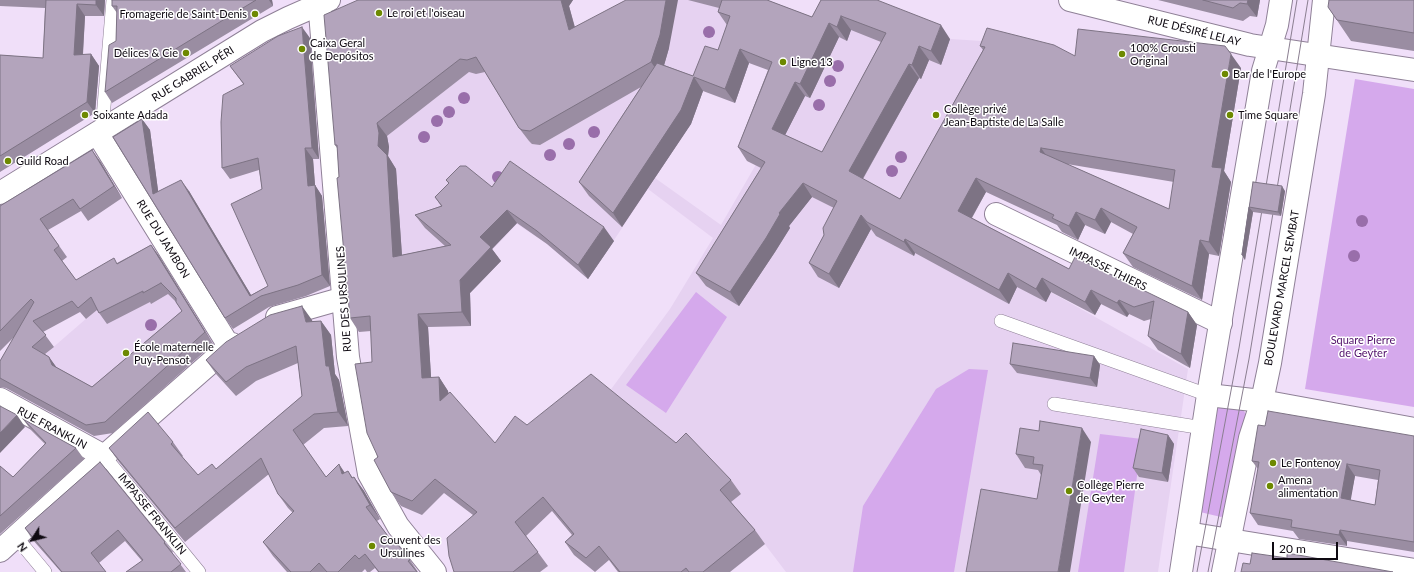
<!DOCTYPE html>
<html>
<head>
<meta charset="utf-8">
<style>
	body { margin:0 }
	#map { position:relative; width:1414px; height:572px; overflow:hidden; background:#f0dff9; font-family:Lato,sans-serif }
	canvas { display:block }
	.north { position:absolute; left:12px; top:520px; width:40px; height:40px; -webkit-text-stroke:3px #fff; paint-order:stroke; rotate:234deg; font-size:11px; font-weight:700; line-height:16px; text-align:center; color:#0e0911 }
	.north::after { content:''; display:block; margin:auto; width:14px; height:18px; background:#0e0911; clip-path:polygon(50% 0,100% 100%,50% 72%,0 100%) }
	.scale { position:absolute; left:1272px; top:542px; width:66px; height:18px; box-sizing:border-box; border:2px solid #0e0911; border-top:0; padding-left:5px; font-size:12px; line-height:14px; white-space:nowrap; color:#0e0911; -webkit-text-stroke:3px #fff; paint-order:stroke }
</style>
</head>
<body>
<div id="map">
<canvas width="1414" height="572"></canvas>
<div class="north">N</div>
<div class="scale">20 m</div>
</div>
<script>
const g = document.querySelector('canvas').getContext('2d');
g.lineJoin = 'round';
function fillPath(path, color) { g.fillStyle = color; g.fill(path, 'evenodd'); }
const poly = rows => new Path2D(rows.map(r => 'M' + r).join(''));
function stroke(path, color, width, dash) { g.strokeStyle = color; g.lineWidth = width; g.lineCap = dash ? 'butt' : 'round'; g.setLineDash(dash || []); g.stroke(path); }
function drawText(font, color, halo, rows, align = 'center') {
  g.font = font + ' Lato,sans-serif'; g.lineWidth = 3; g.setLineDash([]); g.textBaseline = 'middle'; g.strokeStyle = halo; g.fillStyle = color; for (const [text, x, y, turn = 0] of rows) {
    g.save(); g.translate(x, y); g.rotate((+turn || 0) * Math.PI / 180); g.textAlign = isNaN(turn) ? turn : align; if (halo) g.strokeText(text, 0, 0); g.fillText(text, 0, 0); g.restore();
  }
}
fillPath(poly([
	[677,0,735,0,734,7,690,125,655,178,721,225,851,0,951,39,997,42,931,225,1188,369,1158,572,786,572,751,526,609,392,670,309,713,238,648,189,588,279,547,244,517,224,474,269,372,290,382,90,447,46,514,76],
	[167,268,215,344,111,434,35,363,95,311,92,308]
]), '#e6d2f1');
fillPath(poly([
	[1355,79,1414,89,1414,407,1305,389],
	[696,292,727,317,666,413,626,385],
	[969,369,988,370,954,572,853,572,863,506,936,389],
	[1219,407,1242,409,1247,415,1224,516,1221,517,1200,512,1215,410],
	[1100,434,1142,439,1124,572,1078,572]
]), '#d5a9ec');
const service = poly([
	[102,130,113,0],
	[1001,321,1208,395],
	[1054,404,1203,428],
	[104,456,199,572],
	[16,537,45,572]
]);
const minor = poly([
	[319,0,348,357,369,474,398,526,435,572],
	[1070,0,1250,45,1414,70],
	[97,133,229,346],
	[0,193,262,31,288,18,329,0],
	[996,214,1221,323],
	[277,317,344,298],
	[1208,395,1262,401,1414,429],
	[0,399,104,456],
	[1187,533,1414,570],
	[0,551,104,456,232,344]
]);
const tertiary = poly([
	[1181,572,1208,395,1263,71,1277,25,1281,0],
	[1223,572,1250,438,1262,401,1270,363,1314,94,1324,0]
]);
stroke(service, '#8f8097', 14);
stroke(minor, '#8f8097', 24);
stroke(tertiary, '#8f8097', 24);
stroke(service, '#fff', 13);
stroke(minor, '#fff', 22);
stroke(tertiary, '#fff', 22);
stroke(poly([
	[1197,572,1239,348,1297,0],
	[1208,572,1249,359,1308,0]
]), '#8a7e90', 1);
g.fillStyle = '#996eaa';
for (const [x, y] of [
	[709,32],
	[838,66],
	[830,81],
	[464,98],
	[819,105],
	[449,112],
	[437,121],
	[594,132],
	[424,137],
	[569,144],
	[550,155],
	[901,157],
	[892,171],
	[498,177],
	[1362,221],
	[1354,256],
	[151,325]
]) { g.beginPath(); g.arc(x, y, 6, 0, 2 * Math.PI); g.fill(); }
fillPath(poly([
	[0,0,105,0,104,16,85,16,83,55,91,54,99,66,95,113,0,172,0,55,43,58,45,8,0,6],
	[112,0,272,0,273,6,112,103,105,92,116,41,117,13,112,6],
	[358,0,573,0,569,6,575,27,669,48,664,65,693,76,718,50,727,25,718,12,719,8,688,0,767,0,812,17,821,0,950,39,941,65,929,60,921,79,919,78,863,179,900,199,983,50,980,46,1075,56,1241,68,1224,171,1231,182,1219,256,1209,254,1202,300,1133,267,1123,253,1133,234,1111,222,1105,234,1085,225,1078,240,1062,232,1057,225,986,192,972,218,1069,269,1188,312,1197,325,1190,368,1158,350,1148,336,1151,319,1144,321,1129,314,1127,317,1101,304,1095,315,1051,292,1046,302,1017,287,1009,304,915,253,914,256,876,236,871,229,839,288,818,277,809,263,824,235,834,208,812,197,789,226,790,228,775,252,739,306,706,286,696,273,761,168,747,161,738,147,768,70,749,63,735,103,703,91,691,124,622,227,589,196,579,182,641,87,540,145,532,144,529,141,519,128,485,72,476,74,469,72,387,136,389,147,388,156,396,169,402,255,445,246,425,228,415,215,441,206,435,197,449,184,446,180,492,187,614,241,588,279,547,244,517,223,492,249,501,261,470,293,471,326,428,327,431,378,439,377,448,391,449,394,495,443,527,425,676,443,731,480,741,494,731,502,755,530,765,544,730,572,618,572,609,560,595,572,574,555,565,542,572,535,552,511,526,536,548,566,540,572,454,572,473,515,444,493,422,515,401,506,391,492,378,457,371,331,359,332,350,318,337,148,335,145],
	[851,30,881,42,822,152,785,135,805,96,810,98,839,37,847,41],
	[1067,164,1174,182,1169,209],
	[1158,0,1260,0,1257,17,1250,16,1243,21],
	[1414,0,1414,51,1351,41,1328,7],
	[310,38,319,159,313,159,315,185,322,196,330,286,306,296,269,307,233,329,225,318,113,137,142,119,150,130,158,191,189,191,251,295,268,286,262,189,259,170,230,179,222,168,244,85,230,66],
	[100,161,122,198,88,221,81,211,48,230,67,257,62,261,76,280,117,263,151,245,159,256,213,344,113,433,94,436,6,388,0,387,0,361,15,336,0,351,0,206],
	[168,294,176,302,182,311,92,387,56,367,49,357,45,354,54,347,43,332,80,312,86,319,97,310,107,324,150,302,151,304],
	[1253,182,1285,191,1281,216,1253,212,1245,260,1242,255],
	[312,320,312,321,321,321,331,335,335,374,339,380,348,426,324,428,303,445,326,477,345,473,348,471,353,478,354,477,364,491,380,519,377,521,391,540,410,560,418,572,378,572,375,568,370,572,367,572,365,569,362,572,287,572,273,556,263,542,293,513,288,508,278,494,269,474,185,542,119,462,109,448,173,442,183,456,182,457,198,475,216,469,302,396,298,363,256,381,236,396,216,374,206,360],
	[1094,356,1100,365,1097,387,1017,373,1010,364],
	[23,419,76,448,84,459,0,534,0,466,13,477,45,444,31,430],
	[1168,435,1174,444,1168,482,1139,477,1133,468],
	[1414,436,1414,552,1347,541,1347,546,1299,539,1293,531,1258,525,1250,513,1258,469,1252,461],
	[1355,476,1378,480,1375,505,1350,500],
	[1091,442,1037,499,1041,475,1038,470,1025,468,1016,454],
	[100,462,165,542,173,552,172,553,186,572,126,572,142,561,125,541,99,563,106,572,61,572,32,539,25,528]
]), '#9a8da2');
fillPath(poly([
	[96,0,105,0,104,16,96,5],
	[269,0,272,0,273,6],
	[561,0,573,0,569,6,579,44,569,30],
	[666,0,678,0,669,48,661,76,651,62],
	[1248,0,1260,0,1257,17,1247,4],
	[77,4,85,16,82,67,74,55],
	[841,16,851,30,847,41,837,27],
	[829,23,839,37,810,98,800,84],
	[941,25,950,39,941,65,931,51],
	[302,27,310,38,319,159,312,148],
	[919,46,929,60,921,79,912,65],
	[740,49,749,63,735,103,725,89],
	[91,54,99,66,95,113,87,102],
	[1231,54,1241,68,1224,171,1231,182,1219,256,1209,242,1212,167],
	[909,64,919,78,859,185,849,171],
	[694,77,703,91,691,124,622,227,613,213],
	[795,82,805,96,781,143,772,129],
	[142,119,150,130,160,205,153,194],
	[377,123,387,136,389,147,388,156,396,169,403,271,393,257,378,146],
	[305,148,313,159,315,185,322,196,330,286,322,275,308,186],
	[1041,148,1051,162,1040,152],
	[92,150,100,161,122,198,114,186],
	[976,178,986,192,968,224,958,211],
	[181,180,189,191,254,300,250,296],
	[803,183,812,197,789,226,790,228,775,252,739,306,730,292,779,213],
	[1282,186,1285,191,1281,216,1278,212],
	[1249,207,1253,212,1245,260,1242,255],
	[1101,208,1111,222,1105,234,1095,220],
	[507,210,517,223,492,249,501,261,470,293,471,326,462,312,460,280,480,237],
	[1076,212,1085,225,1078,240,1069,226],
	[861,215,871,229,839,288,829,274],
	[604,227,614,241,588,279,578,265],
	[905,239,915,253,914,256,904,242],
	[1200,240,1209,254,1202,300,1192,286],
	[151,245,159,256,213,344,205,332],
	[1008,273,1017,287,1009,304,999,290],
	[1042,278,1051,292,1046,302,1036,289],
	[1091,290,1101,304,1095,315,1085,302],
	[1119,300,1129,314,1127,317,1117,303],
	[302,306,312,320,316,336,306,322],
	[1188,312,1197,325,1190,368,1181,354],
	[418,314,428,327,432,392,422,378],
	[321,321,331,335,335,374,339,380,348,426,338,412,326,366],
	[1094,356,1100,365,1097,387,1090,378],
	[49,357,57,368,52,365],
	[439,377,448,391,450,414,440,401],
	[17,415,25,427,0,453,0,433],
	[1082,428,1091,442,1070,572,1058,572],
	[1168,435,1174,444,1168,482,1162,473],
	[339,464,349,479,342,474],
	[1347,464,1355,476,1349,510,1341,498],
	[354,477,364,491,380,519,370,505],
	[1340,530,1347,541,1347,546,1339,535]
]), '#7d7384');
const building = poly([
	[46,0,96,0,96,5,77,4,74,55,91,54,87,102,0,156,0,55,43,58,46,0],
	[112,0,256,0,105,92,109,45,116,41,117,6,112,6,112,0],
	[358,0,561,0,569,30,626,0,666,0,660,35,651,62,530,131,522,130,519,128,476,57,467,60,460,59,377,123,379,133,378,146,387,155,393,257,451,245,415,215,442,206,435,197,449,183,446,180,460,166,466,166,492,187,510,161,604,227,578,265,537,231,507,210,480,237,491,247,460,280,462,312,418,314,422,378,439,377,440,401,450,392,495,443,515,416,527,425,591,374,676,443,686,433,731,480,720,490,755,530,703,572,689,572,686,568,681,572,620,572,599,546,586,558,565,542,574,534,543,497,515,522,538,552,513,572,454,572,449,556,447,538,477,512,435,479,412,501,391,492,374,460,378,457,367,433,355,364,372,362,370,316,350,318,337,178,339,177,337,145,335,145,324,15,358,0],
	[722,0,767,0,812,17,821,0,877,0,941,25,931,51,919,46,912,65,909,64,849,171,900,199,985,47,980,46,987,28,1054,45,1075,56,1078,29,1225,46,1231,54,1212,167,1222,168,1209,242,1200,240,1192,286,1123,253,1137,227,1101,208,1095,220,1076,212,1069,226,1052,218,1054,215,976,178,958,211,1069,269,1075,257,1188,312,1181,354,1148,336,1154,301,1134,307,1119,300,1117,303,1091,290,1085,302,1042,278,1036,289,1008,273,999,290,905,239,904,242,867,222,861,215,829,274,809,263,824,235,823,228,837,201,803,183,779,213,780,214,766,238,730,292,696,273,765,162,738,147,772,62,740,49,725,89,694,77,681,110,613,213,579,182,657,63,693,76,705,46,718,50,730,16,718,12,722,0],
	[841,16,886,33,822,152,772,129,795,82,800,84,829,23,837,27,841,16],
	[1041,148,1175,170,1169,209,1040,152,1041,148],
	[1203,0,1248,0,1247,4,1240,3,1233,8,1203,0],
	[1329,0,1414,0,1414,33,1337,20,1328,7,1329,0],
	[302,27,312,148,305,148,308,186,315,185,322,275,298,285,261,296,225,318,113,137,142,119,153,194,181,180,250,296,268,286,231,204,262,189,258,158,222,168,221,122,223,95,244,84,230,66,278,36,302,27],
	[92,150,114,186,80,209,73,199,40,219,59,246,54,250,76,280,114,258,117,264,151,245,205,332,105,422,86,425,0,378,0,361,34,302,31,299,0,331,0,206,92,150],
	[161,283,176,298,176,302,182,311,92,387,52,365,49,357,32,347,46,335,33,321,72,301,78,308,91,297,99,313,143,291,143,293,161,283],
	[1253,182,1282,186,1278,212,1249,207,1242,255,1253,182],
	[302,306,306,322,321,321,326,366,329,366,338,412,314,414,293,430,326,477,339,464,342,474,348,471,352,478,354,477,370,505,366,507,391,540,394,540,410,560,408,561,417,572,379,572,365,554,359,559,355,555,338,572,327,572,319,563,310,572,291,572,263,542,294,511,278,494,261,458,175,528,109,448,148,412,173,442,171,444,198,475,212,464,216,469,302,396,296,346,246,367,226,382,206,360,226,342,270,315,302,306],
	[1013,343,1094,356,1090,378,1010,364,1013,343],
	[0,406,17,415,0,433,0,406],
	[1268,411,1414,436,1414,542,1340,530,1339,535,1291,527,1292,520,1250,513,1259,462,1252,461,1258,425,1265,426,1268,411],
	[1347,464,1380,470,1375,505,1341,498,1347,464],
	[23,419,76,448,0,516,0,466,13,477,46,443,23,419],
	[1040,421,1082,428,1058,572,966,572,981,489,1037,499,1043,465,1033,464,1034,457,1016,454,1020,428,1039,431,1040,421],
	[1141,429,1168,435,1162,473,1133,468,1141,429],
	[100,462,165,542,164,543,181,564,171,572,126,572,143,560,118,530,91,553,106,572,62,572,25,528,100,462],
	[1252,553,1287,558,1287,553,1393,572,1241,572,1243,563,1250,564,1252,553]
]);
fillPath(building, '#b3a4bc');
stroke(building, '#7d7384', 1);
for (const [x, y, r, color] of [
	[379,13,4,"#6d8900"],
	[255,14,4,"#6d8900"],
	[302,49,4,"#6d8900"],
	[186,53,4,"#6d8900"],
	[1122,54,4,"#6d8900"],
	[783,62,4,"#6d8900"],
	[1225,74,4,"#6d8900"],
	[85,115,4,"#6d8900"],
	[936,115,4,"#6d8900"],
	[1230,115,4,"#6d8900"],
	[8,161,4,"#6d8900"],
	[126,353,4,"#6d8900"],
	[1273,463,4,"#6d8900"],
	[1270,486,4,"#6d8900"],
	[1069,491,4,"#6d8900"],
	[372,546,4,"#6d8900"]
]) { const dot = new Path2D(); dot.arc(x, y, r, 0, 2 * Math.PI); g.fillStyle = color; g.fill(dot); stroke(dot, '#fff', 1.5); }
drawText('11px', '#0e0911', '#fff', [
	["Le roi et l'oiseau",387,13],
	["Fromagerie de Saint-Denis",247,14,"right"],
	["Caixa Geral",310,43],
	["de Depósitos",310,56],
	["100% Crousti",1130,48],
	["Original",1130,61],
	["Délices & Cie",178,53,"right"],
	["Ligne 13",791,62],
	["Bar de l'Europe",1233,74],
	["Collège privé",944,109],
	["Jean-Baptiste de La Salle",944,122],
	["Soixante Adada",93,115],
	["Time Square",1238,115],
	["Guild Road",16,161],
	["École maternelle",134,347],
	["Puy-Pensot",134,360],
	["Le Fontenoy",1281,463],
	["Amena",1278,480],
	["alimentation",1278,493],
	["Collège Pierre",1077,485],
	["de Geyter",1077,498],
	["Couvent des",380,540],
	["Ursulines",380,553]
], 'left');
drawText('11px', '#0e0911', '#fff', [
	["RUE DÉSIRÉ LELAY",1194,31,14],
	["RUE GABRIEL PÉRI",193,74,-32],
	["RUE DU JAMBON",163,239,58],
	["IMPASSE THIERS",1108,269,26],
	["BOULEVARD MARCEL SEMBAT",1282,288,-80],
	["RUE DES URSULINES",344,299,-94],
	["RUE FRANKLIN",52,428,28],
	["IMPASSE FRANKLIN",152,514,51]
]);
drawText('11px', '#51116a', '#fff', [
	["Square Pierre",1363,340],
	["de Geyter",1363,353]
]);
</script>
</body>
</html>
